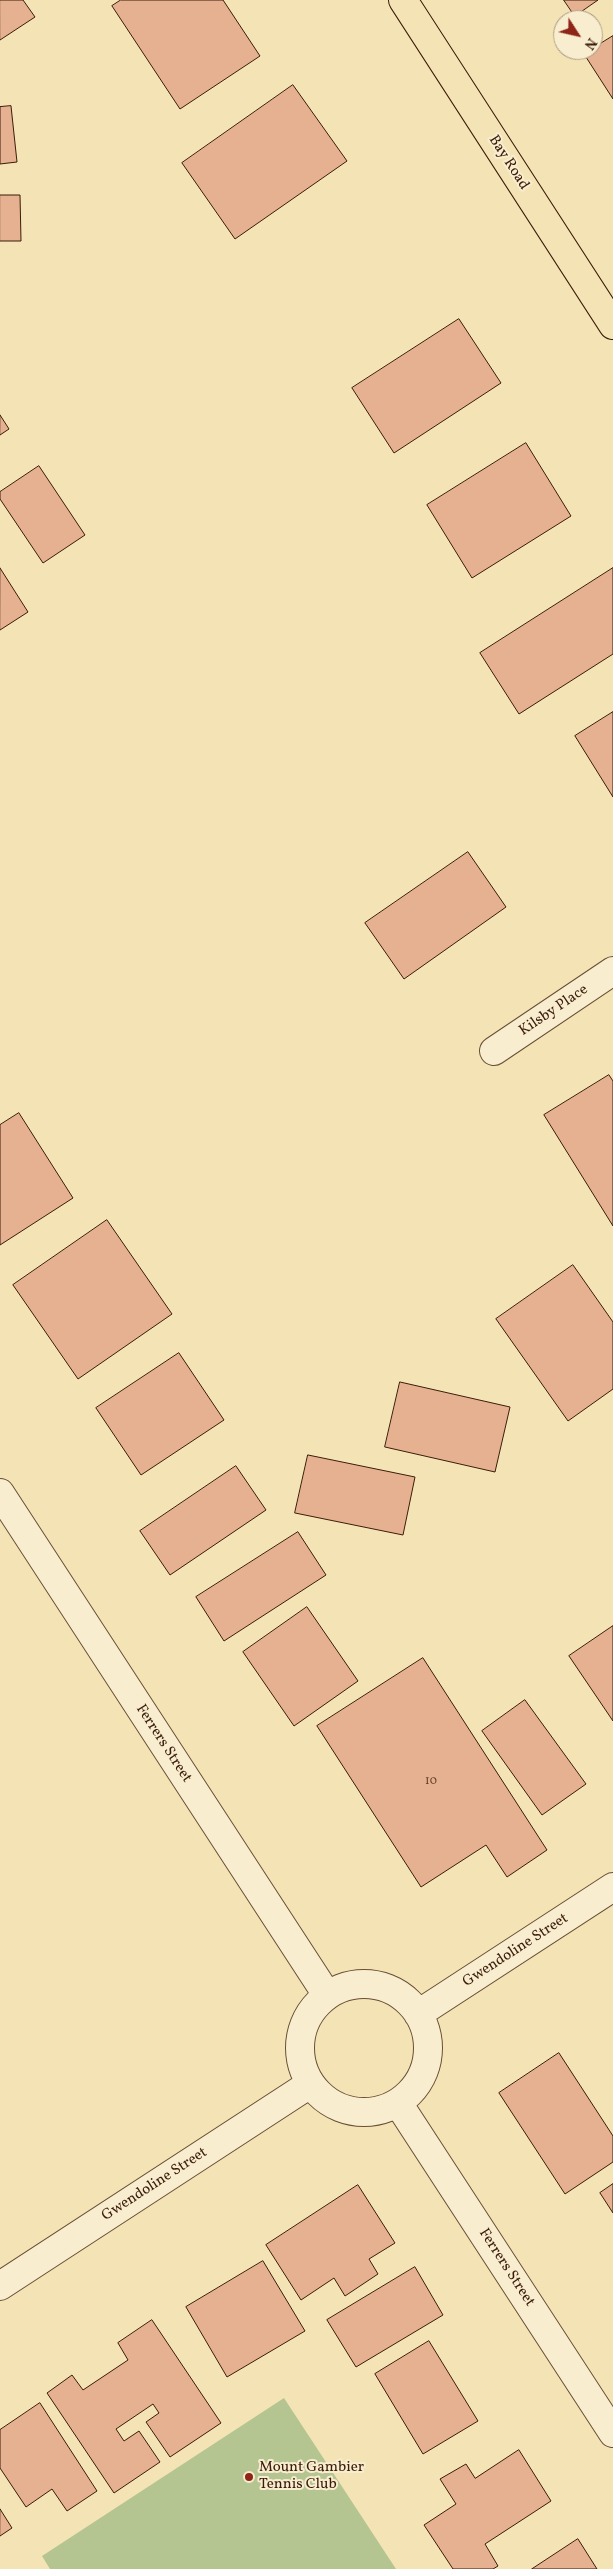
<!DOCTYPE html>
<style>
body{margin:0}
#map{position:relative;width:613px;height:2569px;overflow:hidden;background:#f4e4b5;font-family:Vollkorn,serif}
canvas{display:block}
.north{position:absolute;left:553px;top:10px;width:50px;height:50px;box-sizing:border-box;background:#f8edcf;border:1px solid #ac9980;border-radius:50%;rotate:125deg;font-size:14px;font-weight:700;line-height:20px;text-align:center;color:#3b1c0a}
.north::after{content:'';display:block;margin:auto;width:18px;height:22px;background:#8f2418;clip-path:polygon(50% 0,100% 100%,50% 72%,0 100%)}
</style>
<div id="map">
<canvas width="613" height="2569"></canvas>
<div class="north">N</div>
</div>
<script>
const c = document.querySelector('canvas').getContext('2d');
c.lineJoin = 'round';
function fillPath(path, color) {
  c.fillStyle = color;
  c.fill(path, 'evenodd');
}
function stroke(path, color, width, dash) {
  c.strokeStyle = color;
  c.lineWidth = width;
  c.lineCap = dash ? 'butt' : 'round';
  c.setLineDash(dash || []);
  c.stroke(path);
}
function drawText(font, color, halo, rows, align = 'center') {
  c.font = font + ' Vollkorn,serif';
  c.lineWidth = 4;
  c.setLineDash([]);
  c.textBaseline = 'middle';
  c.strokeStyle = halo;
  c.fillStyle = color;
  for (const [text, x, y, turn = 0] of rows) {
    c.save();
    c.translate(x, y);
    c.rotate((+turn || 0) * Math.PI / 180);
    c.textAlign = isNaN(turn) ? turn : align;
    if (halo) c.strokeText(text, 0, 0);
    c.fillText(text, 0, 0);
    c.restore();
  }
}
const green = new Path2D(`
 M284,2398L396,2569H50L42,2556Z`);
const building = new Path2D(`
 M0,0H23L35,17L0,40Z
 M121,0H223L260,56L180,109L112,6Z
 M564,0H598L575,16Z
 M613,36V99L584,54Z
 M293,85L347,161L235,239L182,163Z
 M11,106L17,162L0,164V107Z
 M0,195H20L21,241H0Z
 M459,319L501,383L394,453L352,388Z
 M0,415L9,429L0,435Z
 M526,443L571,516L472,578L427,505Z
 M39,466L85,535L43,563L0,499V492Z
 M0,568L28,612L0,630Z
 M613,568V654L519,714L480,653Z
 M613,712V797L575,736Z
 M468,852L506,907L404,979L365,923Z
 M609,1075L613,1081V1226L544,1115Z
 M19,1113L73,1198L0,1245V1125Z
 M107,1220L172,1314L78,1379L13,1285Z
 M573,1265L613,1322V1389L568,1421L496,1319Z
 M179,1353L224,1420L141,1475L96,1408Z
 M400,1382L510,1407L495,1472L385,1447Z
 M308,1455L415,1477L403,1535L295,1513Z
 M236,1466L266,1510L170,1575L140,1531Z
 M298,1532L326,1575L224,1641L196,1597Z
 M307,1607L358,1681L294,1726L243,1652Z
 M613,1626V1721L569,1656Z
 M423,1658L547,1850L507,1877L486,1845L421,1887L317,1726Z
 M525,1700L586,1784L542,1815L482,1731Z
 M559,2053L613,2136V2162L565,2194L499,2093Z
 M613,2184V2213L600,2193Z
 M358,2185L395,2243L369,2259L378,2274L345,2296L334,2278L301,2300L266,2245Z
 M263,2261L305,2331L227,2377L186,2307Z
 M415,2267L443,2315L356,2367L327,2320Z
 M152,2320L221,2423L170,2457L146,2422L159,2413L153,2404L116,2429L124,2441L139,2431L160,2462L114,2493L47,2393L72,2375L83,2390L128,2360L118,2343Z
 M429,2341L478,2421L423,2454L375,2374Z
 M40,2403L97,2491L67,2511L52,2489L26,2507L0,2468V2430Z
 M519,2450L551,2501L485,2544L498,2566L493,2569H453L424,2525L456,2504L440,2479L466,2464L475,2478Z
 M0,2509L12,2528L0,2536Z
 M578,2539L597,2569H532Z`);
const street = new Path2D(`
 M494,1051L613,971
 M0,1493L327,1995
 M300 2048a64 64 0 1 1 128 0a64 64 0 1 1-128 0Z
 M418,2014L613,1887
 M398,2103L613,2433
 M0,2286L310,2084`);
const primary = new Path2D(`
 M403,0L613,325`);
const markers = [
 [249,2477,5,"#8f2418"]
];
const numberNames = [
 ["10",431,1782]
];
const streetNames = [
 ["Bay Road",508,163,57],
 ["Kilsby Place",554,1011,-34],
 ["Ferrers Street",163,1744,57],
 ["Gwendoline Street",516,1951,-33],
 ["Gwendoline Street",155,2185,-33],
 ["Ferrers Street",506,2268,57]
];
const poiNames = [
 ["Mount Gambier",259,2468],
 ["Tennis Club",259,2485]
];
fillPath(green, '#b5c592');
fillPath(building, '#e5b190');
stroke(building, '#3b1c0a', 1);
stroke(street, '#694e35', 30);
stroke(primary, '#3b1c0a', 30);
stroke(street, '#f8edcf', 28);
stroke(primary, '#f4e4b5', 28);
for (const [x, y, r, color] of markers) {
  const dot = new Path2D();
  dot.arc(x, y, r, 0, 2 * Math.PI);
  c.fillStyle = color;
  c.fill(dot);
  stroke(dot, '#f8edcf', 2);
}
drawText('12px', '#66412c', null, numberNames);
drawText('15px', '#3b1c0a', '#f8edcf', streetNames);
drawText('15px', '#3b1c0a', '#f8edcf', poiNames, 'left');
</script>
